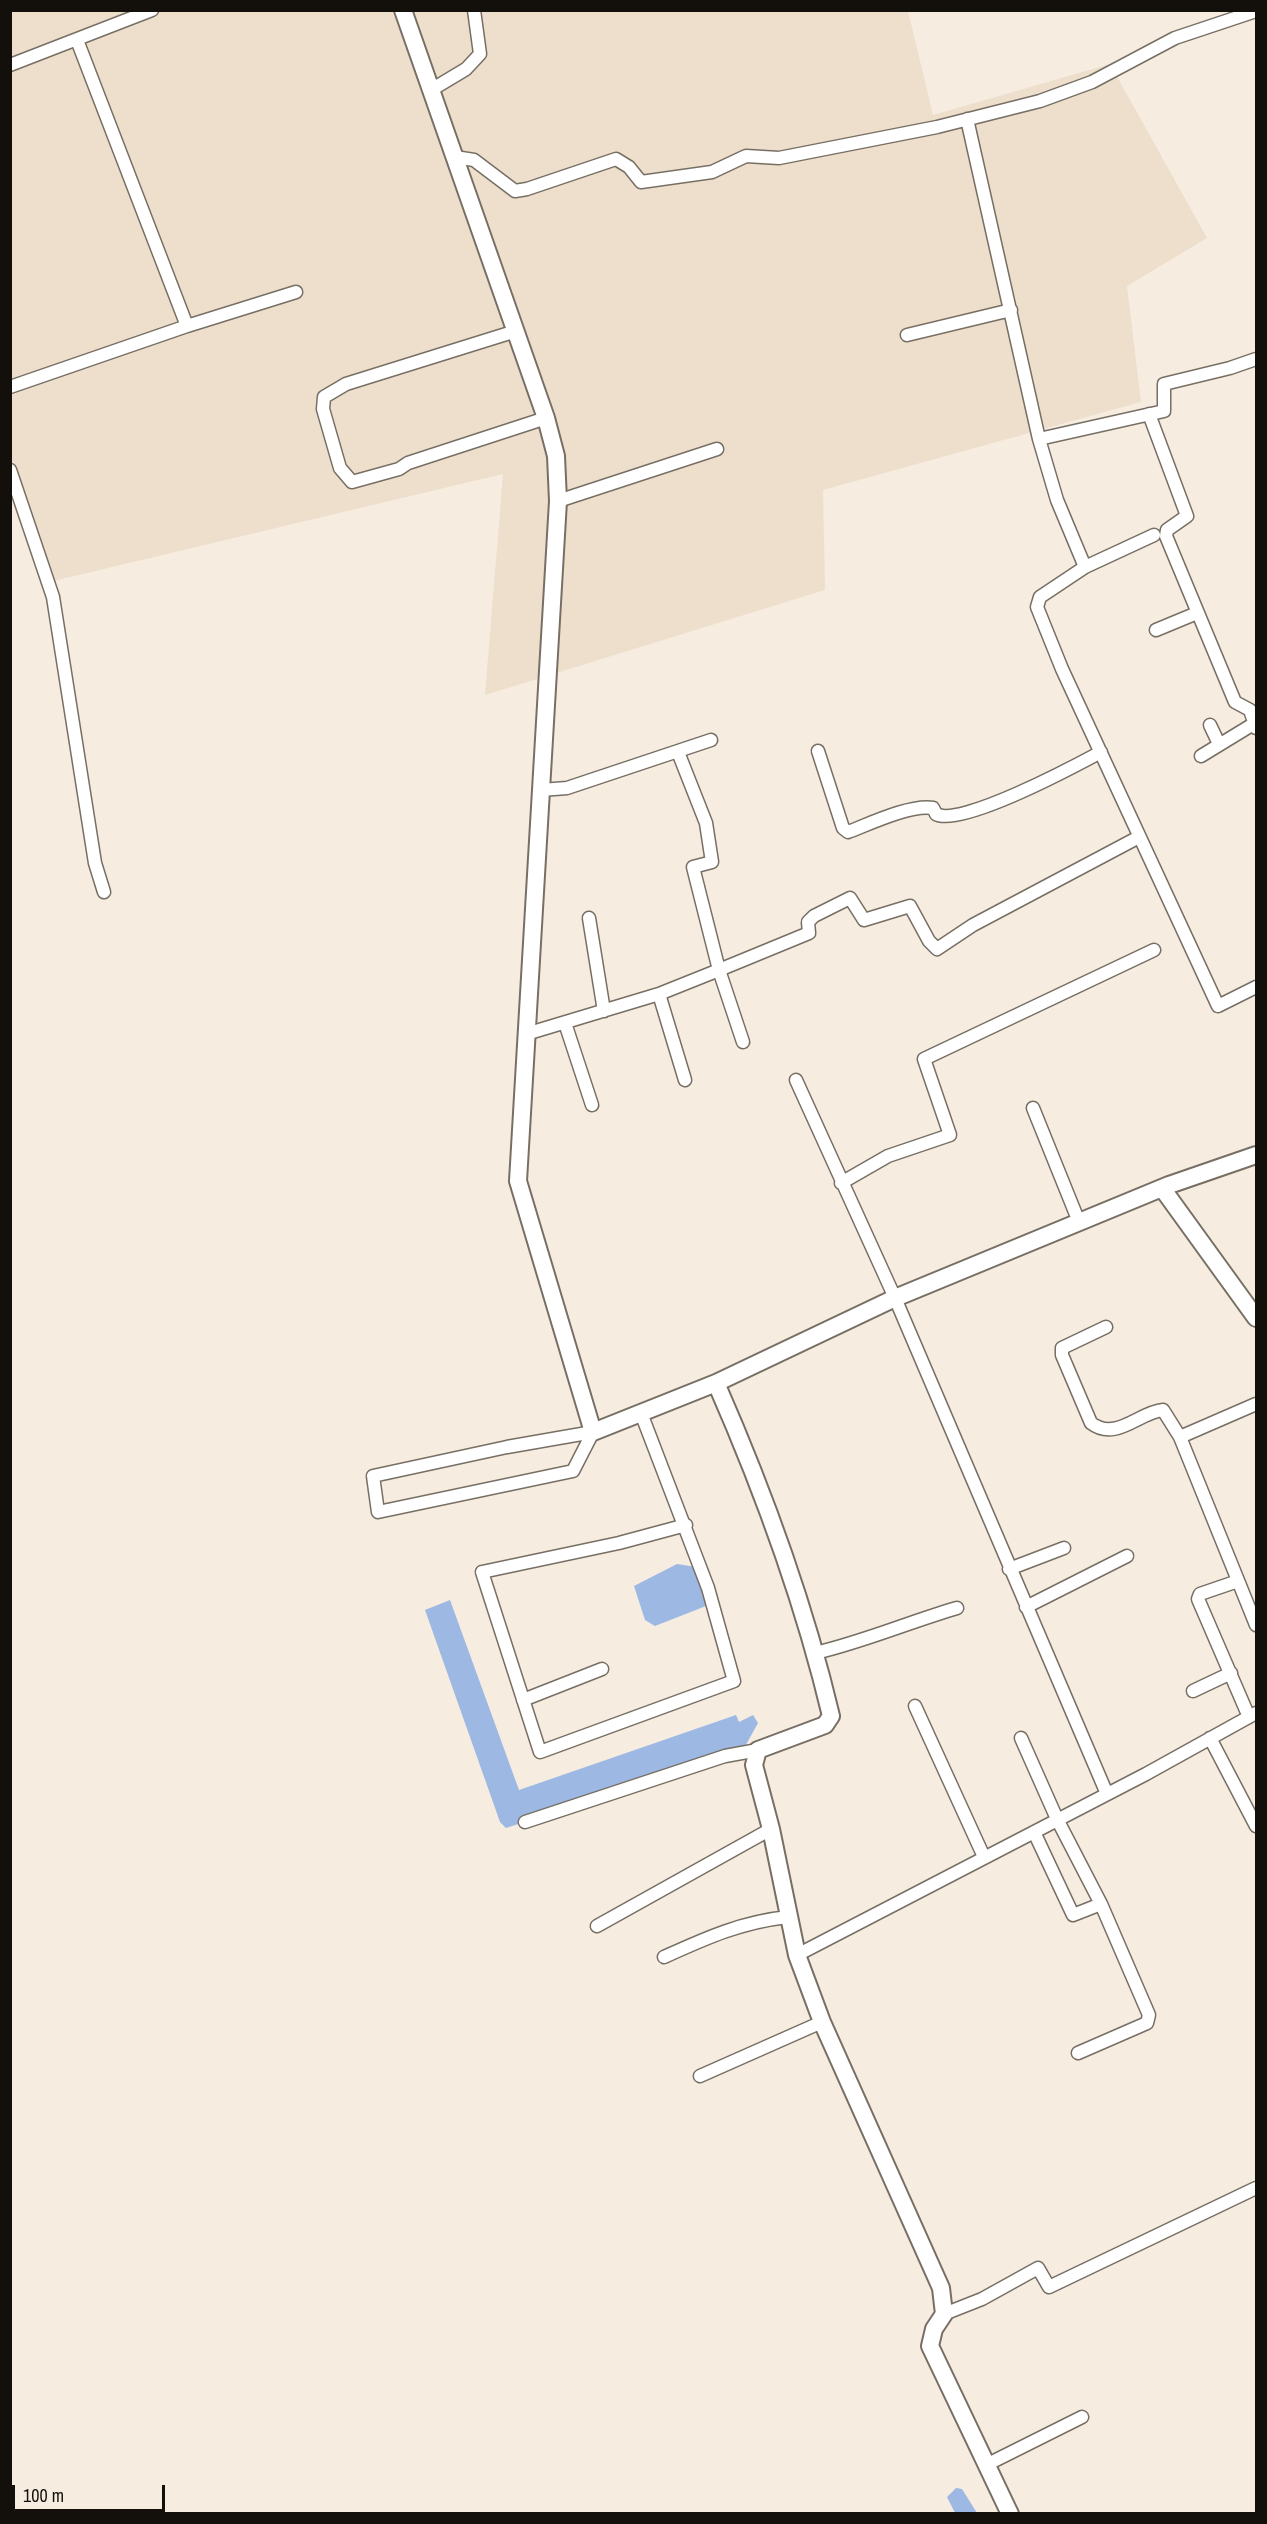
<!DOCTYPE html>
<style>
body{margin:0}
#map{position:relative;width:1267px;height:2524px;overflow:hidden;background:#f6ece0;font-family:"Archivo Narrow",sans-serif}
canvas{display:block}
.frame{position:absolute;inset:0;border:12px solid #13100c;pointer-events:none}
.scale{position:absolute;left:12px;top:2485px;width:153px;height:27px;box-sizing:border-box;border:3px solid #13100c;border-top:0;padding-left:8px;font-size:18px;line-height:21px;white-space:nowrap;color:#13100c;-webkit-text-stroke:4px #f6ece0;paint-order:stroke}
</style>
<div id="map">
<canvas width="1267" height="2524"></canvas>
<div class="frame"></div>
<div class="scale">100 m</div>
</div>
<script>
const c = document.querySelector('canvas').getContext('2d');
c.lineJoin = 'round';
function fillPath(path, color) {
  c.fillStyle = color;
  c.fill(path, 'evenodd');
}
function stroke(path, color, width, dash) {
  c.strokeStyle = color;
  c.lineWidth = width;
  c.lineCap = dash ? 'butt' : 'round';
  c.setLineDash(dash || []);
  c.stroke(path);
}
const built = new Path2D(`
 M10,11H908L933,115L1110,64L1207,238L1127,286L1141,402L823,490L825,590L485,695L503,474L45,583L11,471Z`);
const water = new Path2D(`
 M677,1564L696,1567L704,1586L706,1606L655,1626L645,1620L634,1586Z
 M450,1600L519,1790L736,1715L739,1722L753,1715L758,1723L743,1750L506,1828L500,1822L425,1610Z
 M956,2488L962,2489L977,2513H955L947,2497Z`);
const street = new Path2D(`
 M10,65L152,10
 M431,90L466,69L480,54L474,10
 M967,119L1039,439L1057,500L1085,567L1040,597L1037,607L1062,669L1218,1006L1256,987
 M455,157L474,160L515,191L527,189L616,159L629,167L641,182L712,172L746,156L779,158L937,127L1040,101L1092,82L1175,38L1256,11
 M187,326L296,292
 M516,331L346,384L324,397L323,409L340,468L352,482L399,469L408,463L546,418
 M907,335L1011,310
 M10,387L187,326L77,40
 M1149,414L1187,516L1167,530L1166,536L1235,702L1250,710L1256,728
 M1039,439L1164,411V384L1230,368L1256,359
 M10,470L53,597L95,863L104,892
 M558,501L717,449
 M1085,567L1154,535
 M1156,630L1197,613
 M1210,725L1219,744
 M818,751L843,828L848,832C869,824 911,804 933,808L936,814C959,828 1075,766 1101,752
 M1201,756L1255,723
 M541,790L567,788L711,740
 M589,918L604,1011
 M659,994L685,1080
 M565,1023L592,1105
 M526,1034L659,994L719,970L693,867L712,862L706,823L678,752
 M743,1042L719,970L809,933L808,922L814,916L850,898L864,920L910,906L929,941L937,949L973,925L1139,837
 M796,1080L895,1298L1107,1794
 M1033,1108L1079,1222
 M841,1183L888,1156L950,1135L924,1059L1154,950
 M1106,1327L1062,1348V1355L1091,1423C1116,1442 1139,1412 1163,1410L1180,1437
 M1256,1404L1180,1437L1256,1625
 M641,1413L708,1588L734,1681L540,1752L482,1572L619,1543L686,1525
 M593,1432L573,1471L378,1512L373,1476L507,1447Z
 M1009,1569L1064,1548
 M1238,1581L1200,1594L1198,1599L1249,1717
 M1026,1607L1127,1556
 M815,1653C863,1642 909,1622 957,1608
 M1193,1691L1231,1673
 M523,1700L602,1669
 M915,1706L984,1857
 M1021,1738L1057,1819L1101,1904L1149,2015L1147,2023L1078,2053
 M1210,1738L1256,1826
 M525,1822L725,1756L758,1750
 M1034,1832L1073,1915L1101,1904
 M597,1926L771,1829
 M797,1955L1146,1774L1256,1713
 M664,1957C706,1938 741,1922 788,1917
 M700,2076L822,2022
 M944,2314L982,2299L1038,2268L1049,2287L1256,2188
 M986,2465L1082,2417`);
const secondary = new Path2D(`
 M403,10L546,418L556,456L558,501L518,1181L593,1432L716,1383L895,1298L1169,1185L1256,1155
 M1162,1188L1256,1318
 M716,1383C763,1490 804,1602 831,1716L825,1725L758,1750L754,1765L771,1829L797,1955L822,2022L941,2288L944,2314L934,2329L930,2346L1010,2514`);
fillPath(built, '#eedfcd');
fillPath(water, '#9eb8e4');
stroke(street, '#776f64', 15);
stroke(secondary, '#776f64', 20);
stroke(street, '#fff', 12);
stroke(secondary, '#fff', 16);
</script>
